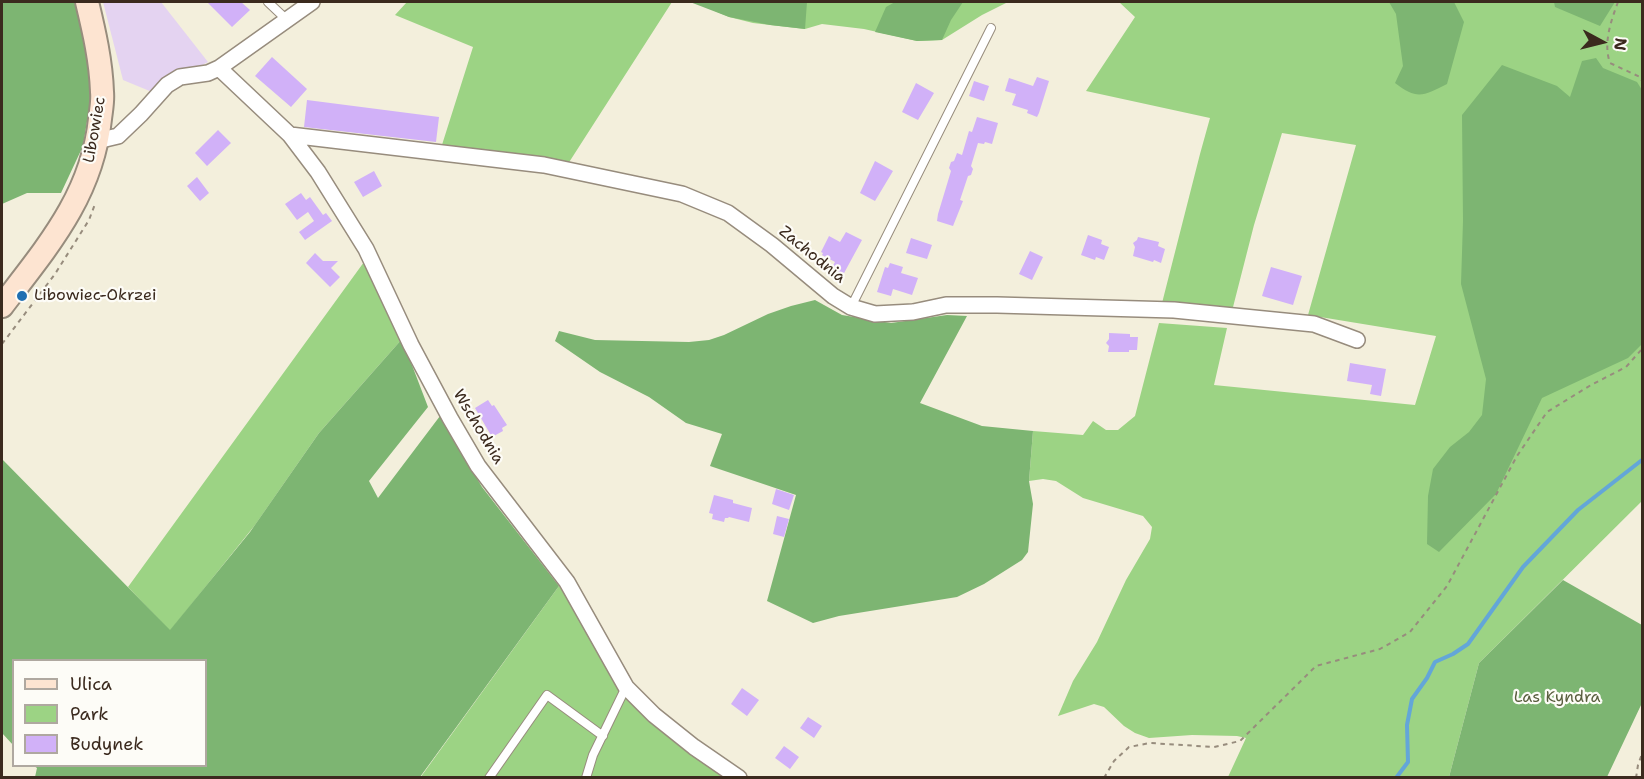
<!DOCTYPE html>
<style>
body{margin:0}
#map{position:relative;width:1644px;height:779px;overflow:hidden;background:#f3efdc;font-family:"Shantell Sans",sans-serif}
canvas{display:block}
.frame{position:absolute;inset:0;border:3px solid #3b2a1e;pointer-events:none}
.legend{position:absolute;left:12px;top:659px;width:195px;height:108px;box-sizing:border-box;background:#fdfcf7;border:2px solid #afa8a0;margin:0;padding:8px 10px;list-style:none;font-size:18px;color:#3b2a1e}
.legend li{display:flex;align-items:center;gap:12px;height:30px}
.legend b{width:30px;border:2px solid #afa8a0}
.north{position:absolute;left:1572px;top:12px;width:60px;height:60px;-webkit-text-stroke:4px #fdfcf7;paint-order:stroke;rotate:97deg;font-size:16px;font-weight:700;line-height:24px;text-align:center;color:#3b2a1e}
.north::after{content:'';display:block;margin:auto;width:21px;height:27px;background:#3b2a1e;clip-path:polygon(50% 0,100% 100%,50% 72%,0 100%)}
</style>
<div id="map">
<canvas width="1644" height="779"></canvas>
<div class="frame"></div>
<ul class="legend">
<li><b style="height:8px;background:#fde4d1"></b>Ulica</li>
<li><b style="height:16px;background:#9cd384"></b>Park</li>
<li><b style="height:16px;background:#d1b1f8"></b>Budynek</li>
</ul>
<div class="north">N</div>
</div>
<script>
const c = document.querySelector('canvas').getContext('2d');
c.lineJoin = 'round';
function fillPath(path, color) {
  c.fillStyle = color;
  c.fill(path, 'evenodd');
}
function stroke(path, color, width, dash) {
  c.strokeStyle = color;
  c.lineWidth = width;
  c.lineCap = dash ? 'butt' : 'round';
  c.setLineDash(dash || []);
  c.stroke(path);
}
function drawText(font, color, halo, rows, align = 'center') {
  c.font = font + ' "Shantell Sans",sans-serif';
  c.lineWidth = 4.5;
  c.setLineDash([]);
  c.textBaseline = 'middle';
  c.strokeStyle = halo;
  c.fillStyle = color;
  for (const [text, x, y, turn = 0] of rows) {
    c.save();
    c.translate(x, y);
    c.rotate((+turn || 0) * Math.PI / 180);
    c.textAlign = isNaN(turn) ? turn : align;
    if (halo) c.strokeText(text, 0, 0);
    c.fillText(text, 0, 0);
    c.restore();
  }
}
const built = new Path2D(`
 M103,2H161L208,62L152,92L123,80Z`);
const green = new Path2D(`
 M407,2H672L566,167L441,148L473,47L395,15Z
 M694,2H1008L982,15L942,40L917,41L864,29L822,24L805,29L753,23L729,17Z
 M1119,2H1642V501L1479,663L1449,777H1228L1246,738L1237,736L1192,735L1149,738L1135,733L1124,726L1104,707L1094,704L1058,716L1073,681L1097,642L1126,580L1150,539L1152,527L1143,516L1083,498L1056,481L1043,479L1029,481L1033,431L1083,435L1093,421L1106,430H1118L1135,416L1159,323L1227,328L1214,385L1415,405L1436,336L1308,315L1356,145L1282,133L1254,225L1232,311L1161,307L1200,154L1210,118L1086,91L1135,17Z
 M364,262L402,339L319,433L255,525L170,631L128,587Z
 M559,586L583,619L612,667L730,778H420Z`);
const forest = new Path2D(`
 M2,2H76L94,79L83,146L61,193H27L2,204Z
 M690,2H807L805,29L770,25L729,17Z
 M895,2H963L951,20L942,40L917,41L875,32L886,7Z
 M1389,2H1454L1464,22L1447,84C1424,95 1418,101 1395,83L1403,66L1396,14Z
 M1554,2H1615L1600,26L1555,7Z
 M1596,58L1603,68L1637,82L1642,90V344L1628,358L1542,398L1496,494L1439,552L1427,544L1428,496L1433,469L1450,447L1469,432L1482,415L1486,379L1461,284L1463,221L1462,115L1502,65L1557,86L1570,97L1582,61Z
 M815,300L842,315L891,323L947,315L967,316L920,403L982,426L1033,431L1029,481L1033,504L1028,552L1022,560L984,584L957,597L839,616L813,623L767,601L796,495L710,466L722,434L686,423L649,397L600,372L555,341L559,331L595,340L689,342L709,340L724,335L768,314L791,306Z
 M402,339L428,407L369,481L378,498L440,416L482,487L559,586L420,777H35L37,768L34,766H206V660H14L13,745L2,733V459L170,630L250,532L319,433Z
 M1563,580L1642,625V703L1607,777H1449L1479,663Z`);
const stream = new Path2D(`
 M1396,778L1408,762L1407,725L1412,699L1427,678L1435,662L1453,654L1468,644L1523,567L1578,510L1642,460`);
const building = new Path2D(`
 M207,2H241L250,10L232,27Z
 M272,57L307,89L291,107L255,76Z
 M1037,77L1049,81L1039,113L1037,117L1027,113L1028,110L1012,105L1016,94L1005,91L1009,78L1033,86Z
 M974,81L989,86L984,101L969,96Z
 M916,83L934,93L918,120L902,112Z
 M307,100L439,117L436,142L304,127Z
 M977,117L998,123L992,144L985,142L984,144L978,143L971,166L973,169L971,175L968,176L960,200L963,201L953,226L937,221L938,214L951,171L949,168L951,162L954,161L957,153L962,155L969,131L972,132Z
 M218,130L231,143L207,166L195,153Z
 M875,161L893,171L875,201L860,193Z
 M374,171L382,186L363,197L354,182Z
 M197,177L209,193L200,201L187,186Z
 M301,193L306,200L310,197L323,215L326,213L332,221L305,240L299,232L314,221L308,212L297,220L285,204Z
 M846,232L862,240L843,275L831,269L835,262L822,255L823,253L821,252L829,236L840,242Z
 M1088,235L1102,240L1101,244L1109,247L1104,260L1096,257L1095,260L1081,255Z
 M1138,237L1159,242L1158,246L1165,249L1161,263L1154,260L1153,262L1133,256L1135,247L1133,243L1137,240Z
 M911,238L932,245L927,259L906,253Z
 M1030,251L1043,257L1032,280L1019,274Z
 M315,253L323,261H338L331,268L340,277L330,287L306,263Z
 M890,263L903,267L901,273L918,278L912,295L893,289L891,296L877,292L885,267L888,268Z
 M1271,267L1302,276L1293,305L1262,296Z
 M1109,333L1130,334V337H1138L1137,350H1129V352H1108L1109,346L1106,343L1109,339Z
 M1350,363L1386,369L1381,396L1370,394L1372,385L1347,381Z
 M488,400L492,406L494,405L507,425L502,428L503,431L492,437L475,408Z
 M776,489L794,495L789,510L772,504Z
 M714,495L733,500V503L752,508L749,522L729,517L728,518H725L724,522L712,519L713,514L709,513Z
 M777,516L789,519L784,537L773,534Z
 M742,688L759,700L747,716L731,704Z
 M808,717L822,726L814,738L800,728Z
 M784,746L799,757L790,769L775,758Z`);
const path = new Path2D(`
 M1618,2C1611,21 1603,43 1610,63L1640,77L1642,81
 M2,344L55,274L89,220L95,204
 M1104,778L1114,761L1129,747L1150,743L1214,747L1240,741L1316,666L1380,649L1410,632L1447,586L1517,456L1547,412L1591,385L1626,367L1642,349V343
 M1636,778L1638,765L1642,754`);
const lane = new Path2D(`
 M268,2L287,20
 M851,307L991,28
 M489,778L547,695L603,736
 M586,778L593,755L626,687`);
const street = new Path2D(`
 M219,68L290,135L318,172L366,249L411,345L450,418L478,466L567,582L626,687L654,715L694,747L739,778
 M290,135L544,165L682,194L728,213L772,245L833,296L851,307L875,314L913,312L946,305H997L1174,310L1314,324L1357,340
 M97,141L118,136L141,114L167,85L180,77L208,73L219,68L312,2`);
const secondary = new Path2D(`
 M2,306C47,247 92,196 100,119C101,110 103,101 102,92C101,61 94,31 87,2`);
const markers = [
 [22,296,6,"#1f6fb2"]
];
const streetNames = [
 ["Libowiec",95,130,-80],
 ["Zachodnia",812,255,39],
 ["Wschodnia",478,427,59]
];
const poiNames = [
 ["Libowiec-Okrzei",34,296]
];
const parkNames = [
 ["Las Kyndra",1557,698]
];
fillPath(built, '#e4d3f1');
fillPath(green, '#9cd384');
fillPath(forest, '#7db572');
stroke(stream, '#63a6d8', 4);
fillPath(building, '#d1b1f8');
stroke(lane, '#978c7d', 10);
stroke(street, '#978c7d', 18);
stroke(secondary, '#978c7d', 26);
stroke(path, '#978c7d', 2, [4.5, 4.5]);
stroke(lane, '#fff', 8);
stroke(street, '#fff', 15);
stroke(secondary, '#fde4d1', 22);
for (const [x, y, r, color] of markers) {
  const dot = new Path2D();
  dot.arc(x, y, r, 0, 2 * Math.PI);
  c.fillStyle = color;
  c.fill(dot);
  stroke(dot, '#fdfcf7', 2);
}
drawText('16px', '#3b2a1e', '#fdfcf7', streetNames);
drawText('16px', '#3b2a1e', '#fdfcf7', poiNames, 'left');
drawText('16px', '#585d3d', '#fdfcf7', parkNames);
</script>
